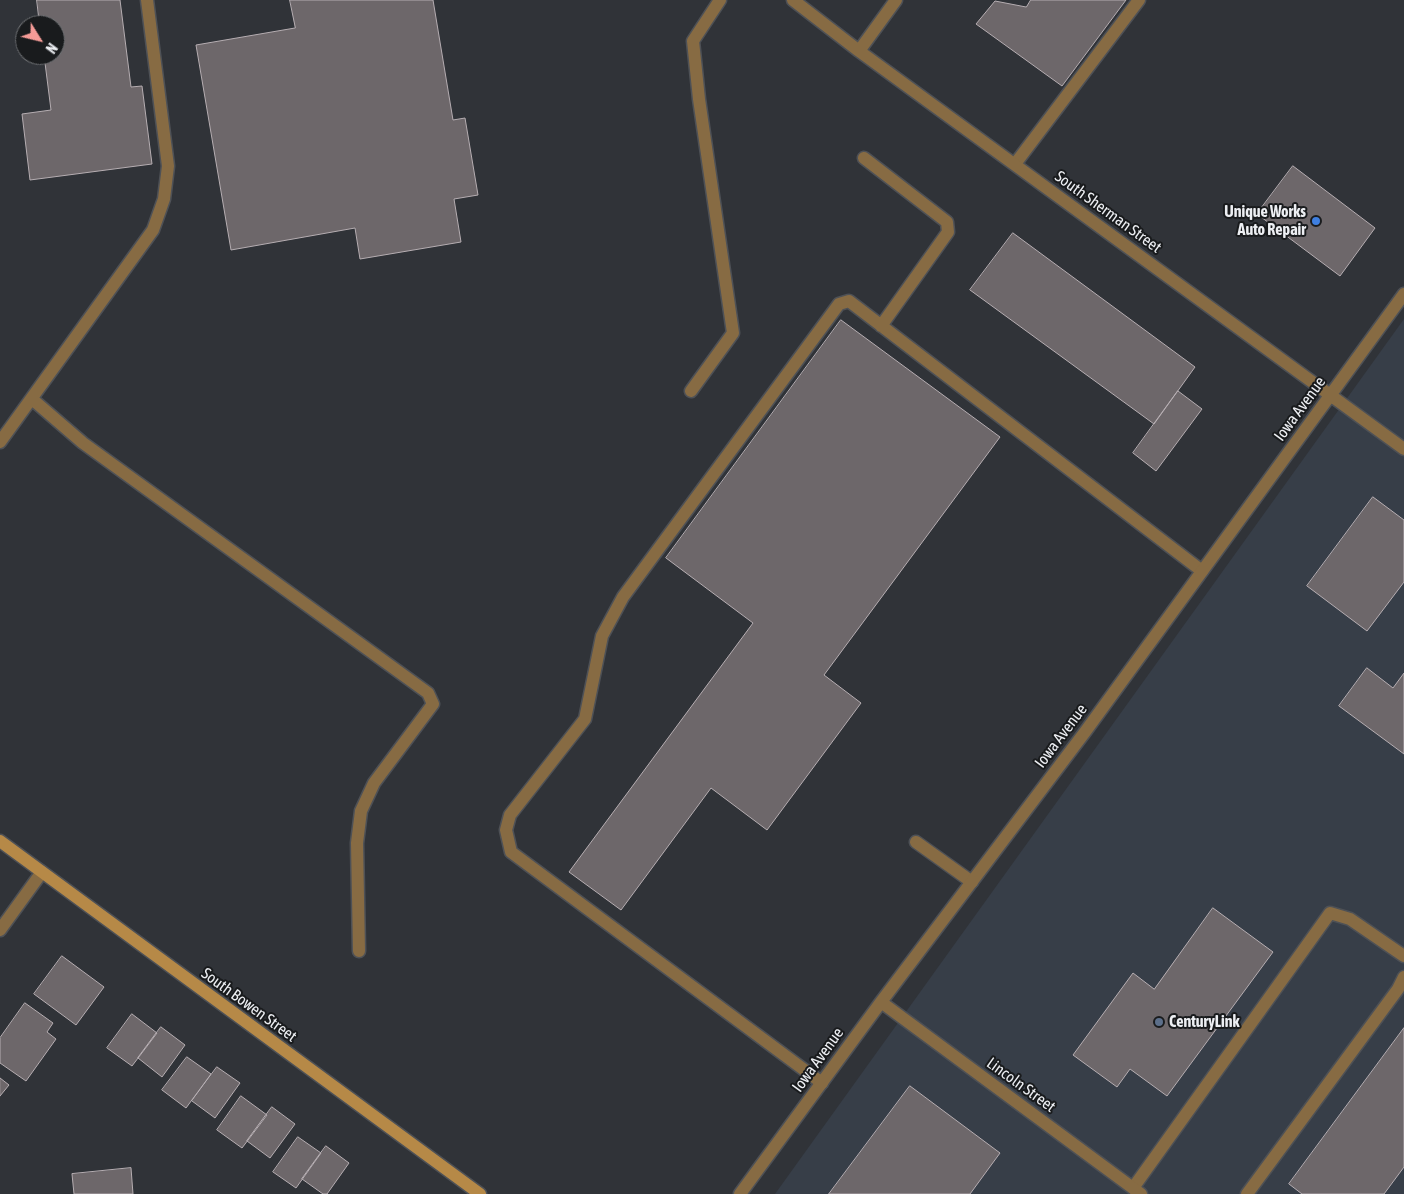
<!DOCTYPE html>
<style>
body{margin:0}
#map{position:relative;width:1404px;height:1194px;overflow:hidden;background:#303338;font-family:"Asap Condensed",sans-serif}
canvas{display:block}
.north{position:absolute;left:15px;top:15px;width:50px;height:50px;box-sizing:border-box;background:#191b1d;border:1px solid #6e7073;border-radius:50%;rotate:126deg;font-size:14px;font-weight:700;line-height:20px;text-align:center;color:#edeff3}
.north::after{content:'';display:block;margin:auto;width:18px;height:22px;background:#f59b97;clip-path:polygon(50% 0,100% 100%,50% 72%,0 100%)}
</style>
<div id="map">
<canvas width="1404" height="1194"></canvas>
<div class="north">N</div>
</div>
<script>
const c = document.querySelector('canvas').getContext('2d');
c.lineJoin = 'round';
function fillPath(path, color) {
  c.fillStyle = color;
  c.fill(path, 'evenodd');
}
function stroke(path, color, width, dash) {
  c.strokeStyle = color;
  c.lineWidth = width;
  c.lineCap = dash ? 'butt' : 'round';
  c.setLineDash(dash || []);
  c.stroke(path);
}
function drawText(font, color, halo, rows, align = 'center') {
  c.font = font + ' "Asap Condensed",sans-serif';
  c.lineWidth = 4;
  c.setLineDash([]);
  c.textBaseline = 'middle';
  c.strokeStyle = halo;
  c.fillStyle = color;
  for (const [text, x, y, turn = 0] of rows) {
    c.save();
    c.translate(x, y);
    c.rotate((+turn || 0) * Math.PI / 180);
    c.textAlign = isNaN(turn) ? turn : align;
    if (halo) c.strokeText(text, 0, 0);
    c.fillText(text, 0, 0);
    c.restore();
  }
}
const built = new Path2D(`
 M1404,319V1194H775Z`);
const building = new Path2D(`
 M37,0H120L131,87L142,86L152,164L30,180L22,114L51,110L44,55H55V25H40Z
 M290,0H433L453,120L465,118L478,195L454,199L461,242L360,259L355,228L231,250L196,45L295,28Z
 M1031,0H1126L1062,86L976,24L995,1L1026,7Z
 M1293,166L1375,228L1340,276L1257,214Z
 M1013,233L1195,367L1154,424L970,290Z
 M841,320L1000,437L824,675L861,703L767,830L711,788L621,910L569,872L753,623L666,558Z
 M1178,391L1202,409L1156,471L1133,453Z
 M1373,497L1404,520V582L1367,631L1307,586Z
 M1367,668L1393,688L1404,673V754L1339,706Z
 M1213,908L1273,952L1167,1096L1130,1069L1117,1087L1073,1055L1133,973L1154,989Z
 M62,956L104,987L76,1025L34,994Z
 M25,1003L53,1023L47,1032L56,1039L26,1081L0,1063V1038Z
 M132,1014L157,1033L132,1066L107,1048Z
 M161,1027L185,1045L162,1077L138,1058Z
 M1404,1028V1167L1384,1194H1302L1289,1184Z
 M187,1057L211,1074L186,1108L162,1090Z
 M217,1067L240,1083L215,1118L192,1101Z
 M0,1078L9,1085L0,1096Z
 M910,1086L1000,1153L970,1194H829Z
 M241,1096L267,1115L242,1148L217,1130Z
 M272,1107L295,1124L270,1158L247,1141Z
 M298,1137L321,1153L296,1188L273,1172Z
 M326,1146L349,1163L327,1194H323L302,1179Z
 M131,1168L133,1194H74L72,1174Z`);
const lane = new Path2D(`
 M864,158L947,222L948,232L881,326
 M1015,164L1139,0
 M691,391L733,333L699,99L693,41L720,0
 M32,399L83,443L428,693L433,704L374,783L361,811L357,843L359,951
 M0,442L153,230L164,199L168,166L147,0
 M916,842L972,882
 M822,1083L511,852L506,830L510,815L585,719L602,636L623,597L839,304L849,301L1202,571
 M1133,1188L1330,913L1350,919L1404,956
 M1247,1194L1398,989L1404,977`);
const street = new Path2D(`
 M793,0L859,51L1404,449
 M859,51L896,0
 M0,930L42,872
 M881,1002L1141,1194
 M740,1194L881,1002L1085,732L1404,294`);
const secondary = new Path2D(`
 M0,841L480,1194`);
const markers = [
 [1316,221,5,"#3f7fe0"],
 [1159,1022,5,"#5c6f8a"]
];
const streetNames = [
 ["South Sherman Street",1108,212,36],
 ["Iowa Avenue",1300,409,-54],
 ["Iowa Avenue",1061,736,-53],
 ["South Bowen Street",249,1005,36],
 ["Iowa Avenue",818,1060,-54],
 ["Lincoln Street",1021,1085,36]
];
const poiNames = [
 ["Unique Works",1306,212],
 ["Auto Repair",1306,230],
 ["CenturyLink",1169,1022,"left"]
];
fillPath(built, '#373e48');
fillPath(building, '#6d676a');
stroke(building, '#b6aeb2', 1);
stroke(lane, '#4e5156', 15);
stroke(street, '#4e5156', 15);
stroke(secondary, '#4e5156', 15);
stroke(lane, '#876b43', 12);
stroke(street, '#876b43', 12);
stroke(secondary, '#b68947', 12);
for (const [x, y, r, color] of markers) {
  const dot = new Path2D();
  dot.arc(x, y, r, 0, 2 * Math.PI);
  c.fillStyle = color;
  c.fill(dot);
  stroke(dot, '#191b1d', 2);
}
drawText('16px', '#edeff3', '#191b1d', streetNames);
drawText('bold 16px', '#edeff3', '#191b1d', poiNames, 'right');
</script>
